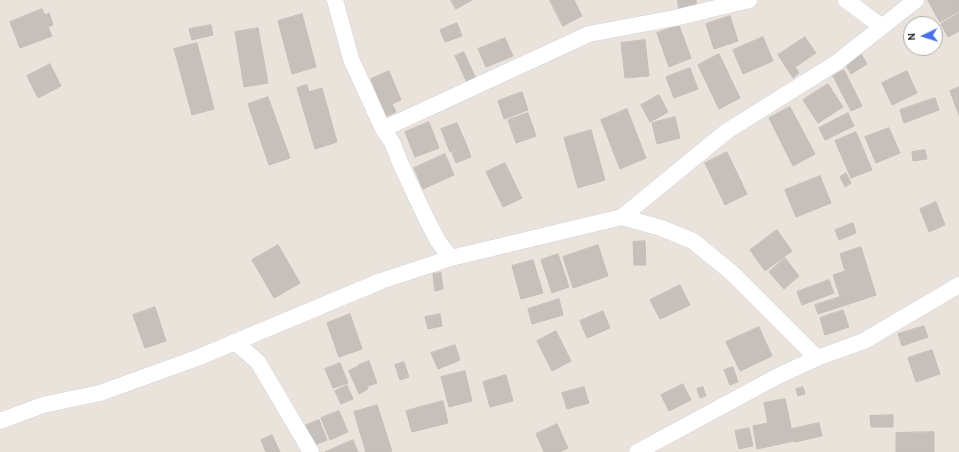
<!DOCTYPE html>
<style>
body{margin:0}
#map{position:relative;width:959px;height:452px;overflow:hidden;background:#eae3db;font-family:"Alegreya Sans",sans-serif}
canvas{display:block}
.north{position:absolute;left:903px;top:16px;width:40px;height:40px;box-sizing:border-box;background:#fff;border:1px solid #a9a9a9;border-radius:50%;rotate:266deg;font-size:11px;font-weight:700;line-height:16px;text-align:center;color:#282828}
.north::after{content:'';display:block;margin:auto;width:14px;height:18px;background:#496fe9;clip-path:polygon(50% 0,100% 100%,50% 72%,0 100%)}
</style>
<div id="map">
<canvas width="959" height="452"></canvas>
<div class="north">N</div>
</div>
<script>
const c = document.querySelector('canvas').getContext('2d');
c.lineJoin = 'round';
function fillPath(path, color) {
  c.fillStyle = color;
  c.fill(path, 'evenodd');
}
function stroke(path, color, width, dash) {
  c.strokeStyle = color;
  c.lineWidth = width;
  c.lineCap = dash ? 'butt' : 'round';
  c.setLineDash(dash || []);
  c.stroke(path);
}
const building = new Path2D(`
 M451,0H472L456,9Z
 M550,0H574L582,16L563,26Z
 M678,0H696L697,10L679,12Z
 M929,0H959V11L940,22L928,1Z
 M42,9L45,15L49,13L53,25L48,27L52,36L20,48L10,22Z
 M959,13V31L948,37L941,24Z
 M302,14L316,67L292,74L278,21Z
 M730,16L738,41L714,49L706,24Z
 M457,23L462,36L445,42L440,30Z
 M211,25L213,35L192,40L189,29Z
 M679,25L691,58L669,67L657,33Z
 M258,28L268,83L244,87L235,32Z
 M763,37L773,61L743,74L733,50Z
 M805,37L816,53L795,67L799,73L793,78L778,55Z
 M505,38L513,56L486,67L478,49Z
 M645,40L649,76L625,78L621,43Z
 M197,43L214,109L192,115L174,49Z
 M464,52L476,79L467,83L455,56Z
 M719,54L740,98L719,109L698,65Z
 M861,54L867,64L851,74L845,64Z
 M50,64L61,86L38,98L27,76Z
 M690,68L698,89L674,98L666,77Z
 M844,70L862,106L851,111L833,76Z
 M389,71L401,100L392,104L396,112L386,116L371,79Z
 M907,71L917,93L892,105L882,83Z
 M828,84L843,107L818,123L803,100Z
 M307,85L309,92L322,88L337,142L315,149L297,88Z
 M959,87V115L950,91Z
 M522,92L528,110L504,119L498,101Z
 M659,95L668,112L650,122L641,105Z
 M268,97L290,158L269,165L248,104Z
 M935,98L939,110L904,123L900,110Z
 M790,107L815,154L793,166L769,118Z
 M627,109L646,158L620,169L601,120Z
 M528,113L536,136L516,143L508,120Z
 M848,113L854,126L825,140L819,128Z
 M675,117L680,138L657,144L652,123Z
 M429,122L439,148L415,157L405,132Z
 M457,123L467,146L450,152L441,129Z
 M889,128L900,153L876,163L865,137Z
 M591,130L605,180L578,188L564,138Z
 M856,132L872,170L851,178L835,141Z
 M467,146L471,157L456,163L452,153Z
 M925,150L927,159L913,161L912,152Z
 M727,152L747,194L725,205L705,163Z
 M445,154L454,175L423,189L414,168Z
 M505,163L522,198L503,207L486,172Z
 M846,173L851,183L845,187L840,177Z
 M820,176L831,203L796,217L785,190Z
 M936,202L945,225L929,232L920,209Z
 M853,223L856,233L839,240L835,230Z
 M777,230L792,251L765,271L750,250Z
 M645,241L646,265H634L633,242Z
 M278,245L300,283L274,298L252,260Z
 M598,245L608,276L573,288L563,257Z
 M861,247L876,295L843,306L833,275L845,271L840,254Z
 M558,254L569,287L552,293L541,260Z
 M785,258L799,276L784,289L769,272Z
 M533,260L543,293L521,299L512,266Z
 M441,273L443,289L435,291L433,274Z
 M829,280L834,293L802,305L797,292Z
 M680,285L690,305L660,319L650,300Z
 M840,297L843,306L818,314L815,305Z
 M559,299L563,315L532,324L528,309Z
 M155,307L166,341L145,348L133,315Z
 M843,310L849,327L825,335L820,318Z
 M603,311L610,328L587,338L580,321Z
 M350,314L362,349L339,357L327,323Z
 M440,314L442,326L428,329L425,317Z
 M924,326L928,337L902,346L898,334Z
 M759,327L772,356L740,371L726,342Z
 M556,331L571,361L552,371L537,341Z
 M455,345L460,360L438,369L431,353Z
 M932,350L940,374L916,382L908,358Z
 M369,361L377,383L368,386L359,365Z
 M404,362L409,377L400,380L395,365Z
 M340,363L348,383L333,388L325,369Z
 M359,366L368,389L359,394L349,371Z
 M733,367L738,382L730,385L724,370Z
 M465,371L472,401L449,407L441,377Z
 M506,375L513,401L490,407L483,382Z
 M683,384L691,400L669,411L661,395Z
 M347,385L353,399L341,404L335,391Z
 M584,387L589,403L567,409L562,393Z
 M703,387L706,396L700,398L697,389Z
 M803,387L805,394L798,396L796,389Z
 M785,399L794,441L757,449L753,426L768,423L764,403Z
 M443,401L448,423L412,432L406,411Z
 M377,405L392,451L389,452H366L354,412Z
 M339,411L348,432L330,440L321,418Z
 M893,415V427H871L870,416Z
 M319,420L327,440L312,446L304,426Z
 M819,423L822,436L795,442L792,429Z
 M557,424L568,448L560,452H544L536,434Z
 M749,428L753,446L739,449L735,431Z
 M934,432V452H896V433Z
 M272,435L280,452H266L261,440Z
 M353,440L358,452H325Z`);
const minor = new Path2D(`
 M335,0L351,59L383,129L392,142L402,167L428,222L438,241L451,258
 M846,0L882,27
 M383,129L589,34L675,18L749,0
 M622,217L727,131L836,63L916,0
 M235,342L258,362L311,452
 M0,421L43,405L100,393L197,358L381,281L451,258L622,217L661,228L693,241L732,273L817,358
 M637,452L778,376L817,358L864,341L959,285`);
fillPath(building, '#c5c0bb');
stroke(building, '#c5beb5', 1);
stroke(minor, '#d1d4e0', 17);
stroke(minor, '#fff', 16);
</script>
